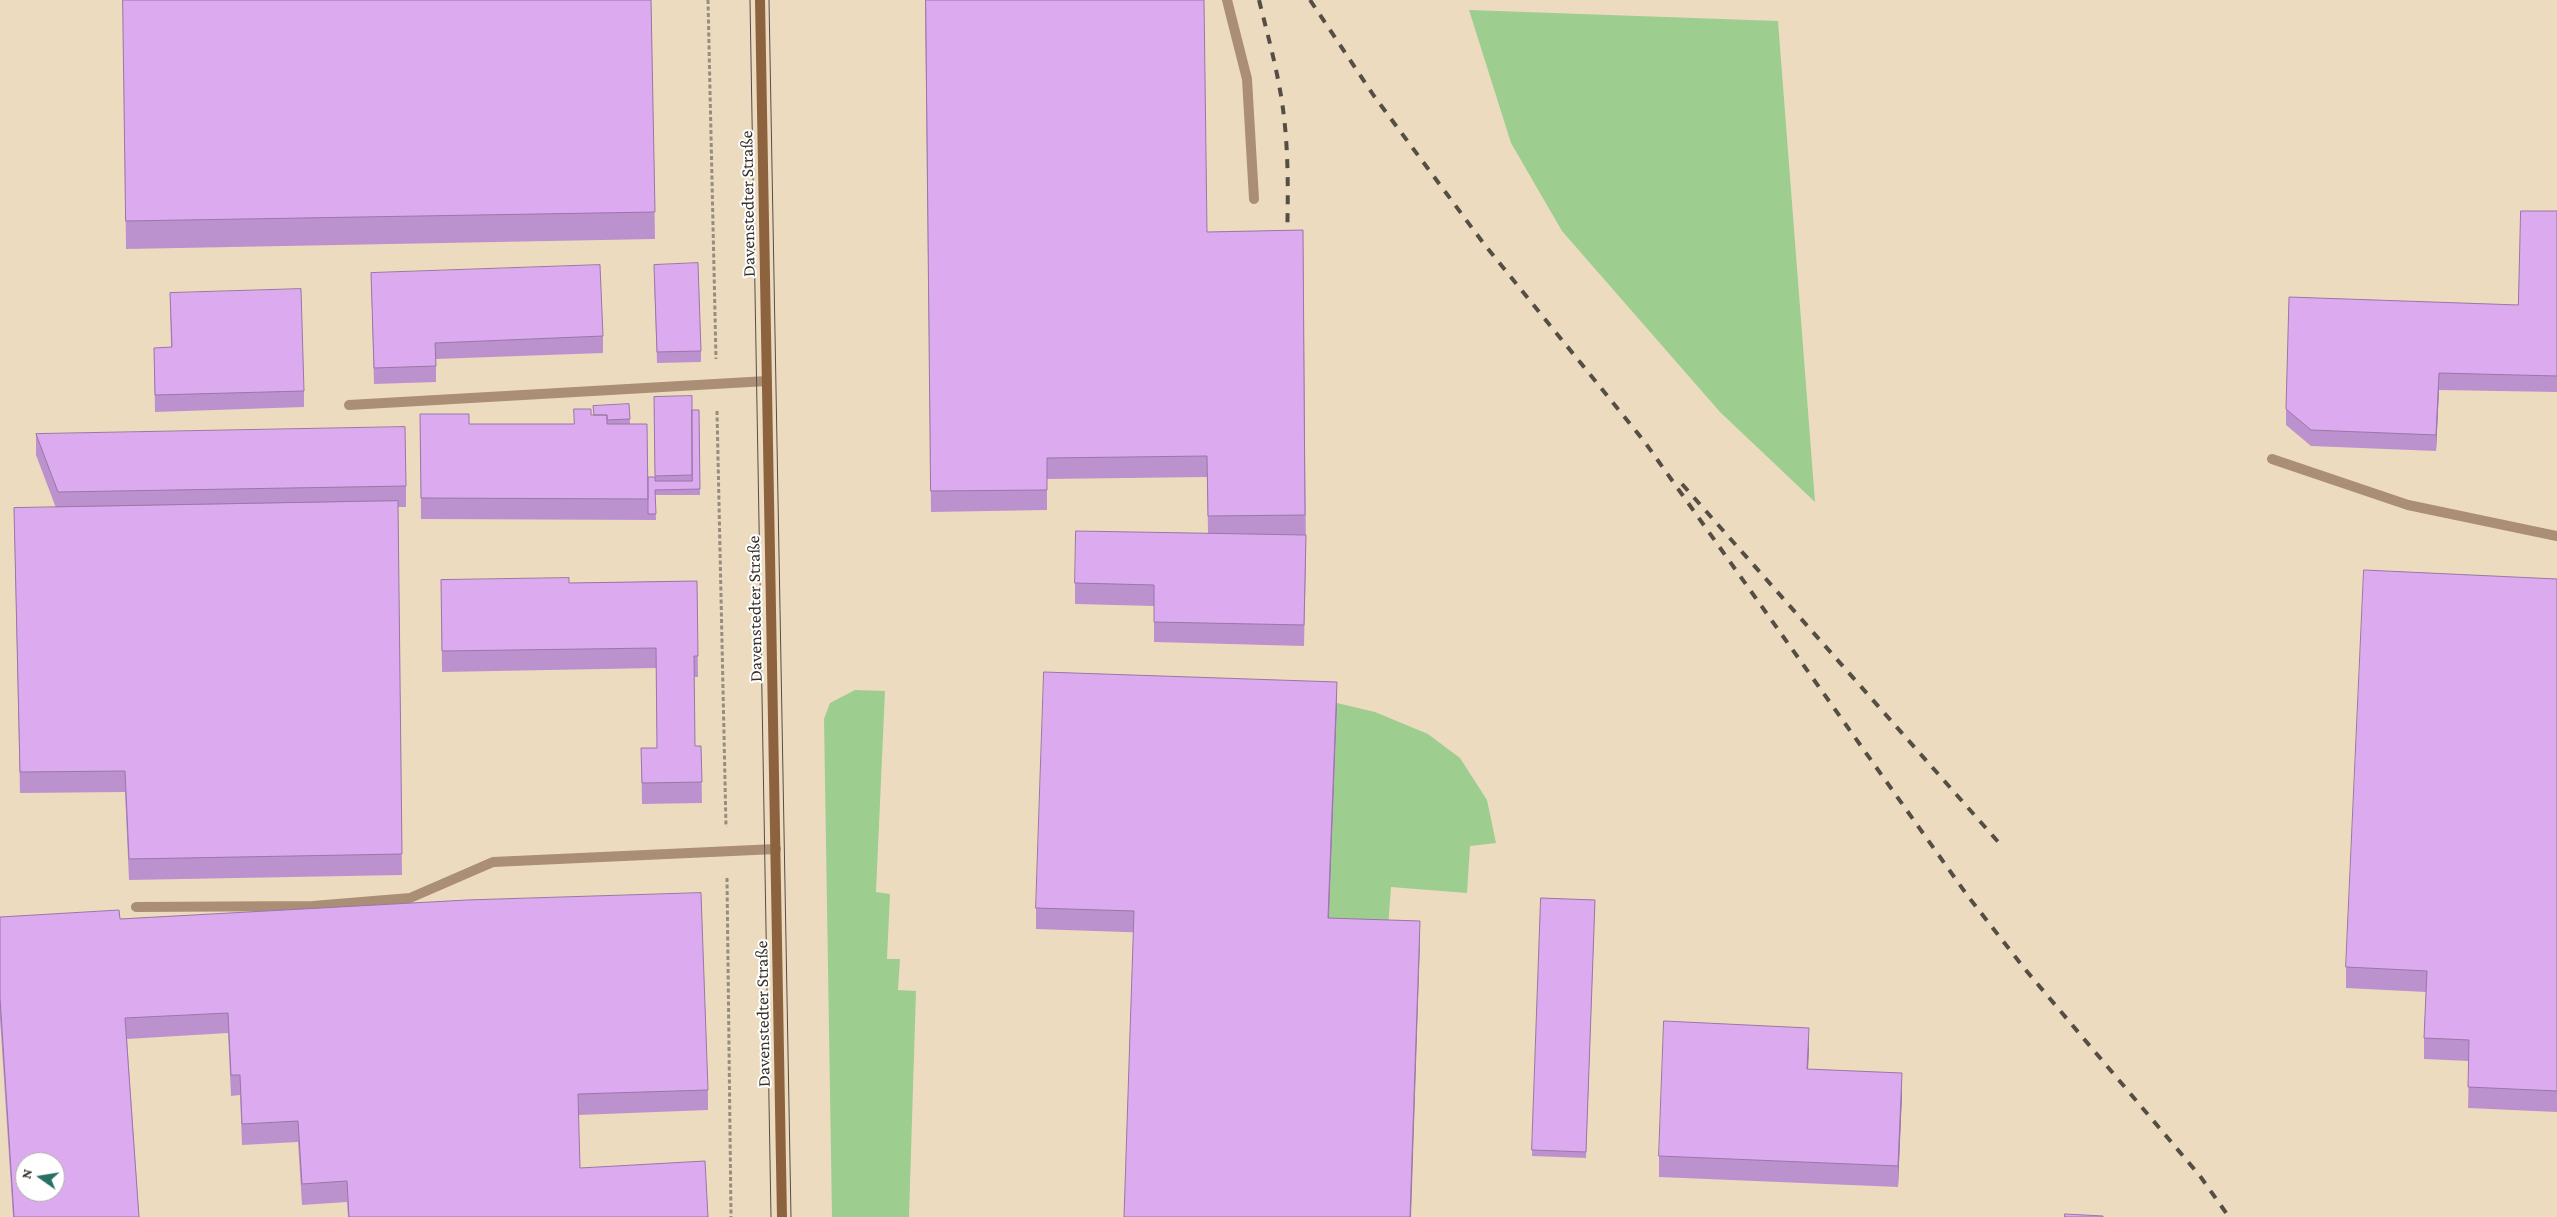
<!DOCTYPE html>
<meta charset="utf-8">
<style>
body{margin:0}
#map{position:relative;width:2557px;height:1217px;overflow:hidden;background:#f2e4d0;font-family:"Crimson Pro",serif}
canvas{display:block}
.north{position:absolute;left:15px;top:1152px;width:50px;height:50px;box-sizing:border-box;background:#fff;border:1px solid #afada9;border-radius:50%;rotate:283deg;font-size:14px;font-weight:700;line-height:20px;text-align:center;color:#363129}
.north::after{content:'';display:block;margin:auto;width:18px;height:22px;background:#286f64;clip-path:polygon(50% 0,100% 100%,50% 72%,0 100%)}
</style>
<div id="map">
<canvas width="2557" height="1217"></canvas>
<div class="north">N</div>
</div>
<script>
const c = document.querySelector('canvas').getContext('2d');
c.lineJoin = 'round';
function fillPath(path, color) {
  c.fillStyle = color;
  c.fill(path, 'evenodd');
}
function stroke(path, color, width, dash) {
  c.strokeStyle = color;
  c.lineWidth = width;
  c.lineCap = dash ? 'butt' : 'round';
  c.setLineDash(dash || []);
  c.stroke(path);
}
function drawText(font, color, halo, rows, align = 'center') {
  c.font = font + ' "Crimson Pro",serif';
  c.lineWidth = 4;
  c.setLineDash([]);
  c.textBaseline = 'middle';
  c.strokeStyle = halo;
  c.fillStyle = color;
  for (const [text, x, y, turn = 0] of rows) {
    c.save();
    c.translate(x, y);
    c.rotate((+turn || 0) * Math.PI / 180);
    c.textAlign = isNaN(turn) ? turn : align;
    if (halo) c.strokeText(text, 0, 0);
    c.fillText(text, 0, 0);
    c.restore();
  }
}
const built = new Path2D(`
 M0,0H2557V1217H0ZM25,1162H55V1192H25Z`);
const green = new Path2D(`
 M1469,10L1778,21L1815,502L1720,412L1562,231L1511,143Z
 M855,690L885,691L876,892L890,894L887,959H900L898,990L916,991L909,1217H832L824,719L830,703Z
 M1337,703L1375,712L1428,734L1460,758L1487,800L1496,843L1470,846L1467,893L1391,887L1387,941L1328,939Z`);
const path = new Path2D(`
 M708,0L716,359
 M717,411L726,827
 M727,878L731,1217`);
const lane = new Path2D(`
 M1227,0L1247,79L1254,199
 M349,405L767,381
 M2272,459L2408,505L2557,536
 M136,907L313,906L410,898L493,862L776,849`);
const secondary = new Path2D(`
 M760,0L782,1217`);
const tram = new Path2D(`
 M750,0L771,1217
 M769,0L791,1217`);
const rail = new Path2D(`
 M1259,0C1268,36 1278,72 1283,109C1289,153 1288,199 1287,244
 M1310,0L1374,96L1484,244L1644,441L1967,895L2024,968L2200,1176L2229,1217
 M1682,484L2000,844`);
const wall = new Path2D(`
 M123,0H651L655,239L126,249Z
 M925,0L1207,232L1303,230L1306,556L1304,646L1154,642V606L1075,604V583L1208,534L1207,477L1047,479V510L931,512Z
 M2557,211V392L2439,390L2436,451L2311,446L2286,425V409L2518,305Z
 M371,273L603,336V353L436,359V382L374,384Z
 M654,276L701,351V362L657,363Z
 M170,293L304,391V407L155,412L154,348H171Z
 M654,397L692,410H699L700,495H655L656,520L421,519L420,414L469,424H574L591,415H593L629,404L630,424L648,477L655,481Z
 M36,434L406,486V507H398L402,875L129,880L125,792L20,793L14,508H56L36,455Z
 M2557,579V1112L2468,1108L2469,1061L2424,1059V1038L2426,992L2346,988V967Z
 M441,580L569,583L697,581L698,677H694L695,746H701L702,803L642,804L641,748H657L656,668L442,672Z
 M1337,703L1329,918L1420,942L1036,929V908Z
 M1541,898L1595,900L1586,1158L1532,1156Z
 M0,917L120,919L708,1090V1110L578,1115L580,1168L708,1217H348L347,1202L302,1205L298,1142L242,1145L240,1095L231,1096L228,1033L127,1039L139,1217H13L0,1019Z
 M1809,1048L1808,1069L1902,1094L1898,1187L1659,1177V1156Z`);
const shadedWall = new Path2D(`
 M2439,373V390L2436,451V435Z
 M1337,682V703L1328,939V918Z
 M1420,921V942L1411,1217H1410Z
 M1809,1028V1048L1807,1090V1069Z
 M1902,1073V1094L1898,1187V1166Z`);
const building = new Path2D(`
 M123,0H651L655,212L126,221Z
 M926,0H1204L1207,232L1303,230L1305,515L1208,516L1207,456L1047,458V490L931,491Z
 M2521,211H2557V376L2439,373L2436,435L2311,430L2286,409L2289,297L2518,305Z
 M698,263L701,351L657,352L654,265Z
 M600,265L603,336L435,343L436,366L374,368L371,273Z
 M301,289L304,391L155,395L154,348L172,347L170,293Z
 M692,396V475L655,476L654,397Z
 M629,404L630,419L607,420V415H594L593,406Z
 M574,409H591V415H607V424H647L648,499L421,498L420,414H469V424H574Z
 M692,410H699L700,489L655,490L656,514H648V477H655V481H692Z
 M405,427L406,486L58,492L36,434Z
 M398,501L402,854L129,859L125,771L20,772L14,508Z
 M1076,531L1306,535L1304,625L1154,622V585L1075,583Z
 M2364,570L2557,579V1091L2468,1087L2469,1040L2424,1038L2427,971L2346,967Z
 M569,578V583L697,581L698,656H694L695,746H701L702,782L642,783L641,748H657L656,648L442,651L441,580Z
 M1044,672L1337,682L1328,918L1420,921L1410,1217H1124L1134,911L1036,908Z
 M701,893L708,1090L578,1094L580,1168L705,1161L708,1217H349L347,1181L302,1184L298,1121L242,1124L240,1075H231L228,1013L125,1018L139,1217H14L0,998V917L119,910L120,919L467,900ZM25,1162H55V1192H25Z
 M1541,898L1595,900L1586,1152L1532,1150Z
 M1664,1021L1809,1028L1807,1069L1902,1073L1898,1166L1659,1156Z
 M2065,1214L2103,1216V1217H2065Z`);
const streetNames = [
 ["Davenstedter Straße",748,204,-91],
 ["Davenstedter Straße",755,609,-91],
 ["Davenstedter Straße",763,1014,-91]
];
fillPath(built, '#eddbc0');
fillPath(green, '#9dce8f');
stroke(path, '#968d7f', 3, [4, 2.5]);
stroke(lane, '#aa8e75', 10);
stroke(secondary, '#8c633e', 10);
stroke(tram, '#554e44', 1);
stroke(rail, '#554e44', 4, [9, 9]);
fillPath(wall, '#bc92ce');
fillPath(shadedWall, '#9977a7');
fillPath(building, '#dbaaef');
stroke(building, '#9977a7', 1);
drawText('18px', '#363129', '#fff', streetNames);
</script>
